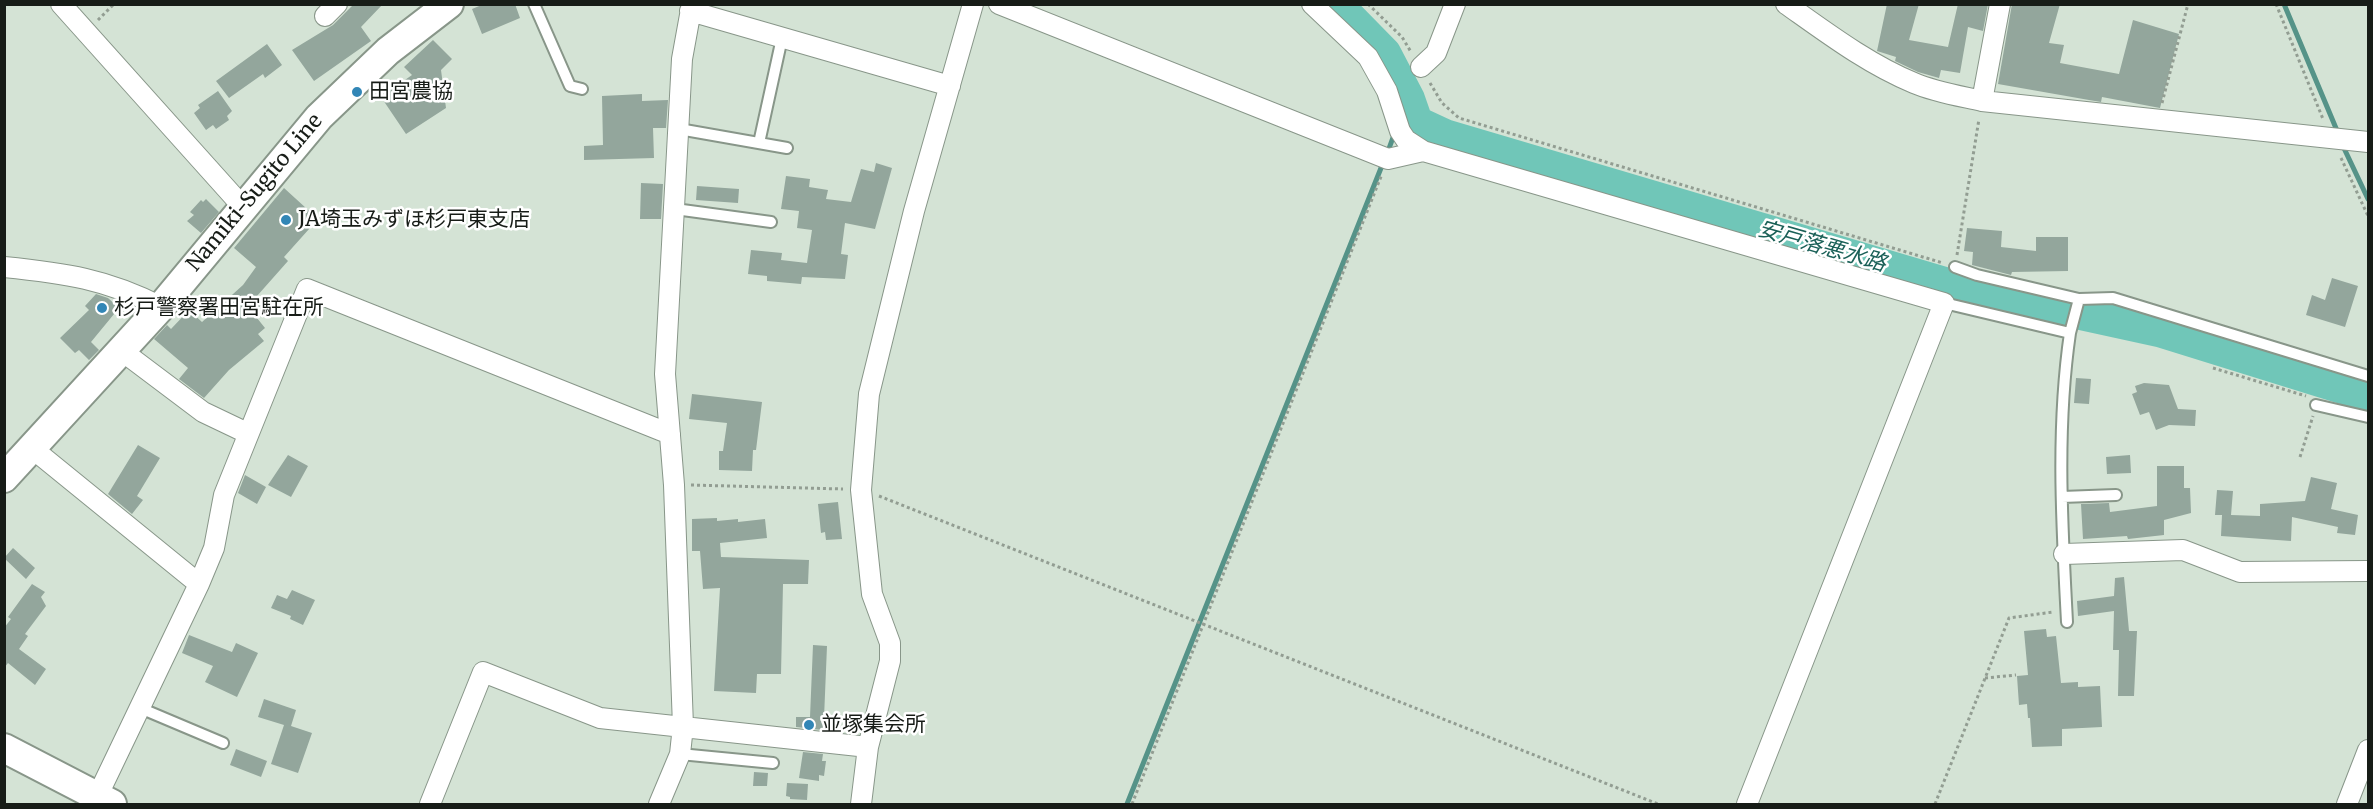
<!DOCTYPE html>
<meta charset="utf-8">
<style>
body{margin:0}
#map{position:relative;width:2373px;height:809px;overflow:hidden;background:#d4e3d5;font-family:Merriweather,serif}
canvas{display:block}
.frame{position:absolute;inset:0;border:6px solid #171c17;pointer-events:none}
</style>
<div id="map">
<canvas width="2373" height="809"></canvas>
<div class="frame"></div>
</div>
<script>
const c = document.querySelector('canvas').getContext('2d');
c.lineJoin = 'round';
function stroke(path, color, width, dash) {
  c.strokeStyle = color;
  c.lineWidth = width;
  c.lineCap = dash ? 'butt' : 'round';
  c.setLineDash(dash || []);
  c.stroke(path);
}
function fillPath(path, color) {
  c.fillStyle = color;
  c.fill(path, 'evenodd');
}
function drawText(font, color, halo, rows, align = 'center') {
  c.font = font + ' Merriweather,"Noto Sans JP",serif';
  c.lineWidth = 5;
  c.setLineDash([]);
  c.textBaseline = 'middle';
  c.strokeStyle = halo;
  c.fillStyle = color;
  for (const [text, x, y, turn = 0] of rows) {
    c.save();
    c.translate(x, y);
    c.rotate((+turn || 0) * Math.PI / 180);
    c.textAlign = isNaN(turn) ? turn : align;
    if (halo) c.strokeText(text, 0, 0);
    c.fillText(text, 0, 0);
    c.restore();
  }
}
const stream = new Path2D(`
 M2284,4L2338,133
 M1401,118L1409,99
 M2342,144L2368,199
 M1387,154L1395,132
 M1127,804L1383,163`);
const river = new Path2D(`
 M1337,4L1385,53L1409,99L1417,122L1445,135L1962,288L2159,331L2368,396`);
const building = new Path2D(`
 M354,4H383L361,27L371,41L314,81L292,50L333,25Z
 M484,4H515L520,18L482,34L472,9Z
 M1887,4H1919L1909,40L1948,47L1958,4H1988L1983,31L1968,27L1960,73L1941,70L1939,78L1918,72L1895,61L1896,57L1877,51Z
 M2012,4H2060L2049,43L2064,45L2060,63L2119,74L2133,20L2179,34L2160,108L2102,97L2101,102L2089,100L1998,84Z
 M433,40L452,59L441,70L446,108L406,134L381,97L412,75L404,67Z
 M267,44L282,65L265,78L263,74L229,98L216,81Z
 M218,91L232,111L227,116L229,120L216,129L213,125L206,130L194,113L200,108L198,105Z
 M642,94V101L668,100L666,128H653L654,158L584,160V146L603,145L602,96Z
 M876,163L892,168L875,229L845,223L841,254L848,255L845,279L802,277L801,284L767,281V276L748,274L751,250L782,253L781,260L807,263L812,230L797,228L799,211L781,209L786,176L810,179L809,187L828,190L826,199L851,202L861,169L874,172Z
 M641,183L663,184L661,219H640Z
 M697,186L739,189L738,203L696,200Z
 M284,188L318,219L284,257L288,261L257,296L263,303L253,313L265,328L258,334L264,341L229,370L204,398L179,379L188,368L154,339L167,325L171,329L189,310L202,322L243,285L256,267L234,248Z
 M206,199L219,212L201,233L187,221L194,215L190,212L201,200L203,202Z
 M1967,228L2002,231L2001,247L2036,251V237H2068V271L2012,272L2011,275L1972,265L1973,252L1964,251Z
 M2332,278L2358,286L2345,327L2306,315L2312,295L2325,300Z
 M96,294L108,298L119,308L91,342L99,350L89,360L79,350L75,353L60,338L89,310L85,306Z
 M2076,378L2091,379L2089,404L2074,403Z
 M2144,383L2169,385L2178,409L2196,410L2195,426L2169,425L2156,430L2149,412L2140,415L2132,394L2137,392L2135,386Z
 M692,394L762,402L756,450H753L752,471L719,470V451H723L727,423L689,419Z
 M138,445L160,458L137,496L143,500L132,514L108,494Z
 M288,455L308,466L291,497L268,485Z
 M2130,455L2131,473L2107,474L2106,457Z
 M2157,466H2184V488H2190L2191,513L2164,520V535L2128,539L2127,536L2083,539L2081,504L2109,503L2110,512L2157,506Z
 M245,475L266,487L257,504L238,493Z
 M2311,477L2337,483L2331,509L2358,515L2355,535L2337,533L2338,527L2292,517L2291,541L2221,536L2222,515H2215L2217,490L2233,491L2231,515L2260,516V504L2305,501Z
 M838,502L842,539L826,540L825,532L821,533L818,504Z
 M717,518V521L738,519V522L765,519L767,538L720,543L721,557L809,560L808,584H783L781,674H757L756,693L714,691L720,588L703,589L700,551H692V519Z
 M13,548L35,568L26,579L4,558Z
 M2124,577L2129,631H2137L2134,696H2118L2119,650H2113L2114,611L2078,616L2077,601L2114,596L2115,578Z
 M32,584L45,592L41,597L46,606L25,634L28,636L19,649L46,669L35,685L8,663L4,668V628L11,619L8,617Z
 M292,590L315,600L303,625L290,619L291,616L271,608L277,595L287,599Z
 M2046,629L2047,637L2056,636L2061,683L2078,682V687L2100,686L2102,727L2062,729V746L2032,747L2030,718H2028L2027,704L2019,705L2017,676L2028,675L2024,631Z
 M189,635L232,652L236,643L258,653L237,697L205,682L213,666L182,653Z
 M813,645L827,646L824,718L832,719L831,731L796,727V717H810Z
 M264,699L296,710L291,726L312,733L298,773L271,764L284,725L258,717Z
 M236,749L267,761L261,777L230,765Z
 M803,752L823,754L822,761H826L824,776L819,775V781L799,778Z
 M754,772L768,773L767,786H753Z
 M787,783L808,784L807,800L790,799V797L786,796Z`);
const path = new Path2D(`
 M1368,4L1402,37L1411,52
 M2276,4L2323,119
 M98,20L114,4
 M1430,83L1442,103L1459,118L1943,263
 M2162,103L2188,4
 M2341,158L2368,216
 M1957,255L1979,119
 M2213,368L2306,396
 M2300,457L2313,416
 M691,485L843,489
 M879,496L1658,804
 M1985,678L2016,675
 M1132,804L1382,174
 M1935,804L2009,618L2053,612`);
const lane = new Path2D(`
 M534,4L570,86L582,89
 M679,129L787,148
 M759,143L782,38
 M675,209L771,222
 M1955,267L1977,275L2079,299
 M1944,303L2070,333L2079,299L2113,298L2368,376
 M2316,405L2368,417
 M2062,497L2116,495
 M2067,622C2062,525 2056,429 2070,333
 M140,708L223,743
 M680,754L773,763`);
const street = new Path2D(`
 M61,4L243,207
 M999,4L1388,159L1423,151
 M1312,4L1368,57L1387,91L1400,131L1406,140L1423,151L1944,303L1747,804
 M1786,4C1827,33 1868,64 1914,83C1935,92 1960,96 1982,101L2368,142
 M690,11L950,86
 M325,16L337,4
 M1421,67L1436,53L1455,4
 M1982,101L2000,4
 M4,267C64,273 107,279 161,307
 M122,351L203,412L247,433
 M33,449L199,584
 M2064,554L2183,550L2240,572L2368,571
 M97,797L199,584L214,548L224,495L307,289L670,434
 M430,804L483,672L600,718L868,747
 M659,804L680,754L683,726L674,485L665,374L682,59L692,4
 M861,804L868,747L890,661V643L872,594L861,490L869,394L914,211L973,4
 M2347,804L2368,750`);
const secondary = new Path2D(`
 M4,478L161,307L319,117L388,51L449,4
 M4,748L112,804`);
const markers = [
 [357,92,6,"#3286b6"],
 [286,220,6,"#3286b6"],
 [102,308,6,"#3286b6"],
 [809,725,6,"#3286b6"]
];
const poiNames = [
 ["田宮農協",369,92],
 ["JA埼玉みずほ杉戸東支店",298,220],
 ["杉戸警察署田宮駐在所",114,308],
 ["並塚集会所",821,725]
];
const streetNames = [
 ["Namiki-Sugito Line",255,193,-50]
];
const waterNames = [
 ["安戸落悪水路",1822,247,16]
];
stroke(stream, '#559388', 5);
stroke(river, '#70c6b8', 32);
fillPath(building, '#93a69c');
stroke(lane, '#889689', 14);
stroke(street, '#889689', 22);
stroke(secondary, '#889689', 32);
stroke(path, '#929d92', 3, [3, 3]);
stroke(lane, '#fff', 10);
stroke(street, '#fff', 20);
stroke(secondary, '#fff', 28);
for (const [x, y, r, color] of markers) {
  const dot = new Path2D();
  dot.arc(x, y, r, 0, 2 * Math.PI);
  c.fillStyle = color;
  c.fill(dot);
  stroke(dot, '#fff', 2);
}
drawText('21px', '#171c17', '#fff', poiNames, 'left');
drawText('21px', '#171c17', '#fff', streetNames);
drawText('italic 22px', '#1a6057', '#fff', waterNames);
</script>
